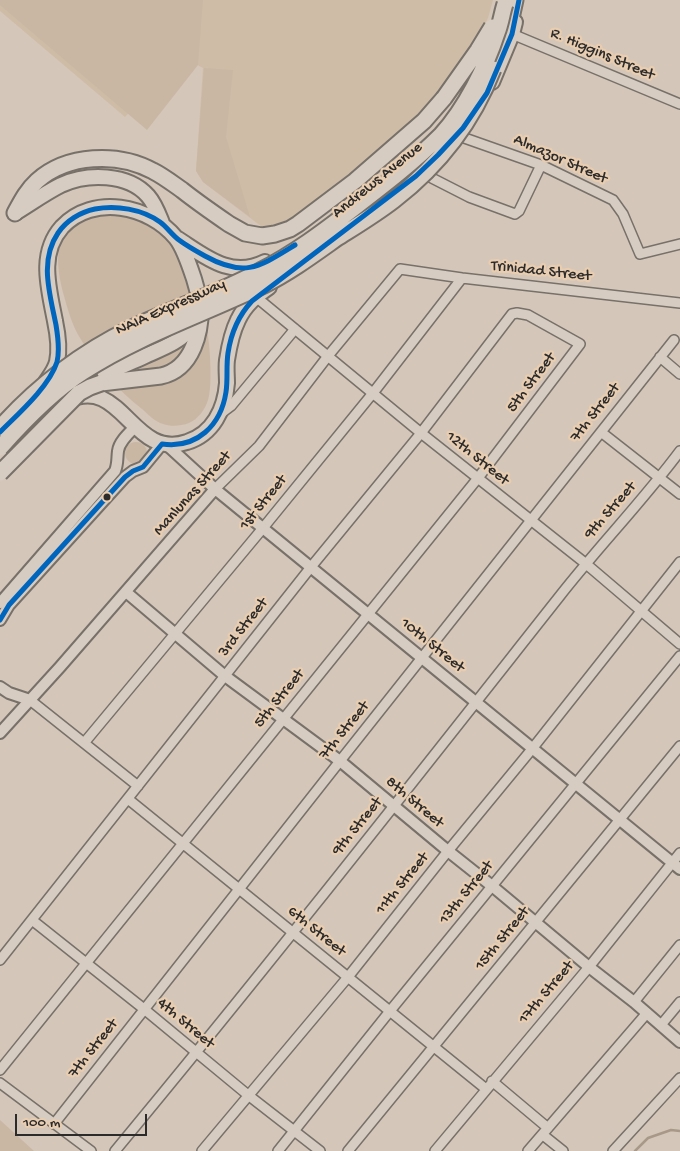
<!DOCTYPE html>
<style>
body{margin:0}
#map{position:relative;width:680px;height:1151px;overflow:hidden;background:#d4c6b8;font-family:"Gochi Hand",sans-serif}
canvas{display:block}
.scale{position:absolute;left:15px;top:1114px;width:132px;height:22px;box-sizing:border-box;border:2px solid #2b2b2b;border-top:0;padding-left:6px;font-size:15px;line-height:18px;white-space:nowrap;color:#2b2b2b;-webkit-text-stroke:4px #e9cdb0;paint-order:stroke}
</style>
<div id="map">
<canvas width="680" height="1151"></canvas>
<div class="scale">100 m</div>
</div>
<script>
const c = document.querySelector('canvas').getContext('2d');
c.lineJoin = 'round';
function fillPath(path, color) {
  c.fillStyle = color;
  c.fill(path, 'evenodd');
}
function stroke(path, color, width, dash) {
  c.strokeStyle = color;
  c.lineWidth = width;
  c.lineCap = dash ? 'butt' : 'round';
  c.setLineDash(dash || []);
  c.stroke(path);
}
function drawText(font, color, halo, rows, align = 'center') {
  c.font = font + ' "Gochi Hand",sans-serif';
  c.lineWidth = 4.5;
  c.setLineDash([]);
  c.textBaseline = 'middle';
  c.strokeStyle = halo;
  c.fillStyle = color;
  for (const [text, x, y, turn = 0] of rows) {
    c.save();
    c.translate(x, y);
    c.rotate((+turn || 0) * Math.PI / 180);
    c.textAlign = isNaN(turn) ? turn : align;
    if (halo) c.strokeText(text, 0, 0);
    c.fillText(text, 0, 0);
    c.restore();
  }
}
const built = new Path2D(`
 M0,0H493L488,18L475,44L454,81L341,194L270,233L203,182L196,171L203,68L181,56L125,117L0,11Z`);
const green = new Path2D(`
 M0,0H203L198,65L147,130L0,5Z
 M204,68L233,70L226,137L250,217L203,182L196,171Z
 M119,211C136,217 149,220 162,233C180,251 189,277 197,300C200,307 203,314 205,321C210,336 213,386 208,400C205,410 198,419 189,423C181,426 171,427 163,424C155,422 148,414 142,409C117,390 96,364 80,338C72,325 68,310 64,296C57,269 51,237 79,221C83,219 86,216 89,215C98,212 110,212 119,211Z
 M125 453a11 11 0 1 1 22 0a11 11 0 1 1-22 0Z
 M0,1120L34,1151H0Z`);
const stream = new Path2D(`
 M635,1151L648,1138L671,1130L680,1131`);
const minor = new Path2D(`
 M512,34L680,104
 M456,135L541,165L613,200L623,214L640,254L680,244
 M420,172L469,197L515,214L519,211L541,165
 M256,297L421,433L585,563L680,644
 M660,357L680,374
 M219,415L231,406L295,329
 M601,432L680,494
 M215,489L259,446L328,356L400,269L462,278L680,303
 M30,700L138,786
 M84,743L263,528L373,393L462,278
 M128,799L486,1089
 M32,920L144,1009L248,1095L320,1151
 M0,960L311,567L421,433L512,314L517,313L528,315L580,344L478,478L0,1070
 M634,1002L680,945
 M661,1025L680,1002
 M492,1081L548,1128
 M0,1083L91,1151
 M54,1124L340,761L674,340
 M543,1135L563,1151
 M115,1151C266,969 412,783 559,597C598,547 642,502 680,451
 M202,1151L348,977L448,851L532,749L680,562
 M278,1151L390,1011L680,656
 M348,1151L680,746
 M435,1151L589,967L680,853
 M528,1151L647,1013
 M613,1151L680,1078`);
const tertiary = new Path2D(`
 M167,445L215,489L680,869
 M126,592L225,676L340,761L448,851L492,886L589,967L634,1002L680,1042
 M0,603L115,471C118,464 117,458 118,451C119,442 129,433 135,427
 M0,620L9,605L125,477L133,471L143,467L162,444
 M0,687L9,693L30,700
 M0,733L60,667L215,489`);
const primary = new Path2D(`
 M492,82L512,34L515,22
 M15,213C30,204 45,193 61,185C87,173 128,173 148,196C155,204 158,213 162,223
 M178,239C206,257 231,279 265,262
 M46,382C50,376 55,370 57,362C60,348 58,335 55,321C49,289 38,254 62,227C93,194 149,205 176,238C184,248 190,267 194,279C199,296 204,310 192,326C181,342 163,348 145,356C134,361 122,366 111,371C102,375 91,375 82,381C76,385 71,391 66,396
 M38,425C43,419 48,412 54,408C58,405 63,403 67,401C122,373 132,461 187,442C213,434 225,409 227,383C227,376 226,368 227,360C229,347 232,332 238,320C245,305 256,296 269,287`);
const motorway = new Path2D(`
 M508,32L515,0
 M15,213C21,202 27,190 37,181C67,154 118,152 153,171C163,176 172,183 182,190C197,202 213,213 229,224L245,233L262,236L275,234L290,229L298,224L355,181L424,121L444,98
 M101,383L161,376C193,369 202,331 200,302`);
const motorwayBridge = new Path2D(`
 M444,98L478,50L492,27
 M0,428C36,387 83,351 132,328C174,308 219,293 260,271C294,254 324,231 354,208C384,185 414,162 441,135C465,109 486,67 497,33C501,23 502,13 505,4
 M0,448C24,421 53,391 83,372C140,335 204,314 264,285C290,272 313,255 337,238C356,226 376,214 394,200C438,166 473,121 493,69
 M0,473L79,393L90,387L101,383`);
const bus1 = new Path2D(`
 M0,432C18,414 49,387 57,362C60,350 58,337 56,325C50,294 39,261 58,233C66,221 80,212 95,209C116,205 142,209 160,222C167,227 172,235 179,240C187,246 196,251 205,256C245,278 259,267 295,245
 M0,620L9,605L125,477L133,471L143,467L162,444C197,449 221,425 226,392C228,379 226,366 228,353C231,333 238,316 252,301L416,176L438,155L463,128L487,93L512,34L519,0`);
const markers = [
 [107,497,4.5,"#2b2b2b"]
];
const streetNames = [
 ["R. Higgins Street",602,55,23],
 ["Almazor Street",560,160,24],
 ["Andrews Avenue",378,181,-39],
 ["Trinidad Street",541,272,6],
 ["NAIA Expressway",171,308,-24],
 ["5th Street",532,383,-53],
 ["7th Street",596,413,-52],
 ["12th Street",477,459,39],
 ["Manlunas Street",193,494,-48],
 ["1st Street",264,503,-51],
 ["9th Street",611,511,-49],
 ["3rd Street",244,628,-52],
 ["10th Street",432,646,39],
 ["5th Street",280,699,-51],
 ["7th Street",345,731,-51],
 ["8th Street",414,803,40],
 ["9th Street",358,827,-51],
 ["11th Street",403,884,-51],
 ["13th Street",467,893,-51],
 ["6th Street",316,932,39],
 ["15th Street",503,939,-51],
 ["17th Street",547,993,-50],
 ["4th Street",185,1024,40],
 ["7th Street",94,1049,-52]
];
fillPath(built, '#cfbca7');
fillPath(green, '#c9b7a4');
stroke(stream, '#a79889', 2.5);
stroke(minor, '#77716a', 12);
stroke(tertiary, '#77716a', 14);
stroke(primary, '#77716a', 18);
stroke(motorway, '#77716a', 19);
stroke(minor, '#d6ccc1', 9);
stroke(tertiary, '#d6ccc1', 10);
stroke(primary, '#d6ccc1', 14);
stroke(motorway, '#d6ccc1', 15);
stroke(motorwayBridge, '#77716a', 19, []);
stroke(motorwayBridge, '#d6ccc1', 15);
stroke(bus1, '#0065bd', 5);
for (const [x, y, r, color] of markers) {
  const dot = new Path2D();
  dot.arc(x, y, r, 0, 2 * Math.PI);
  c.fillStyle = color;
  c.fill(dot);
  stroke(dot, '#e9cdb0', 2);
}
drawText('16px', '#2b2b2b', '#e9cdb0', streetNames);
</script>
